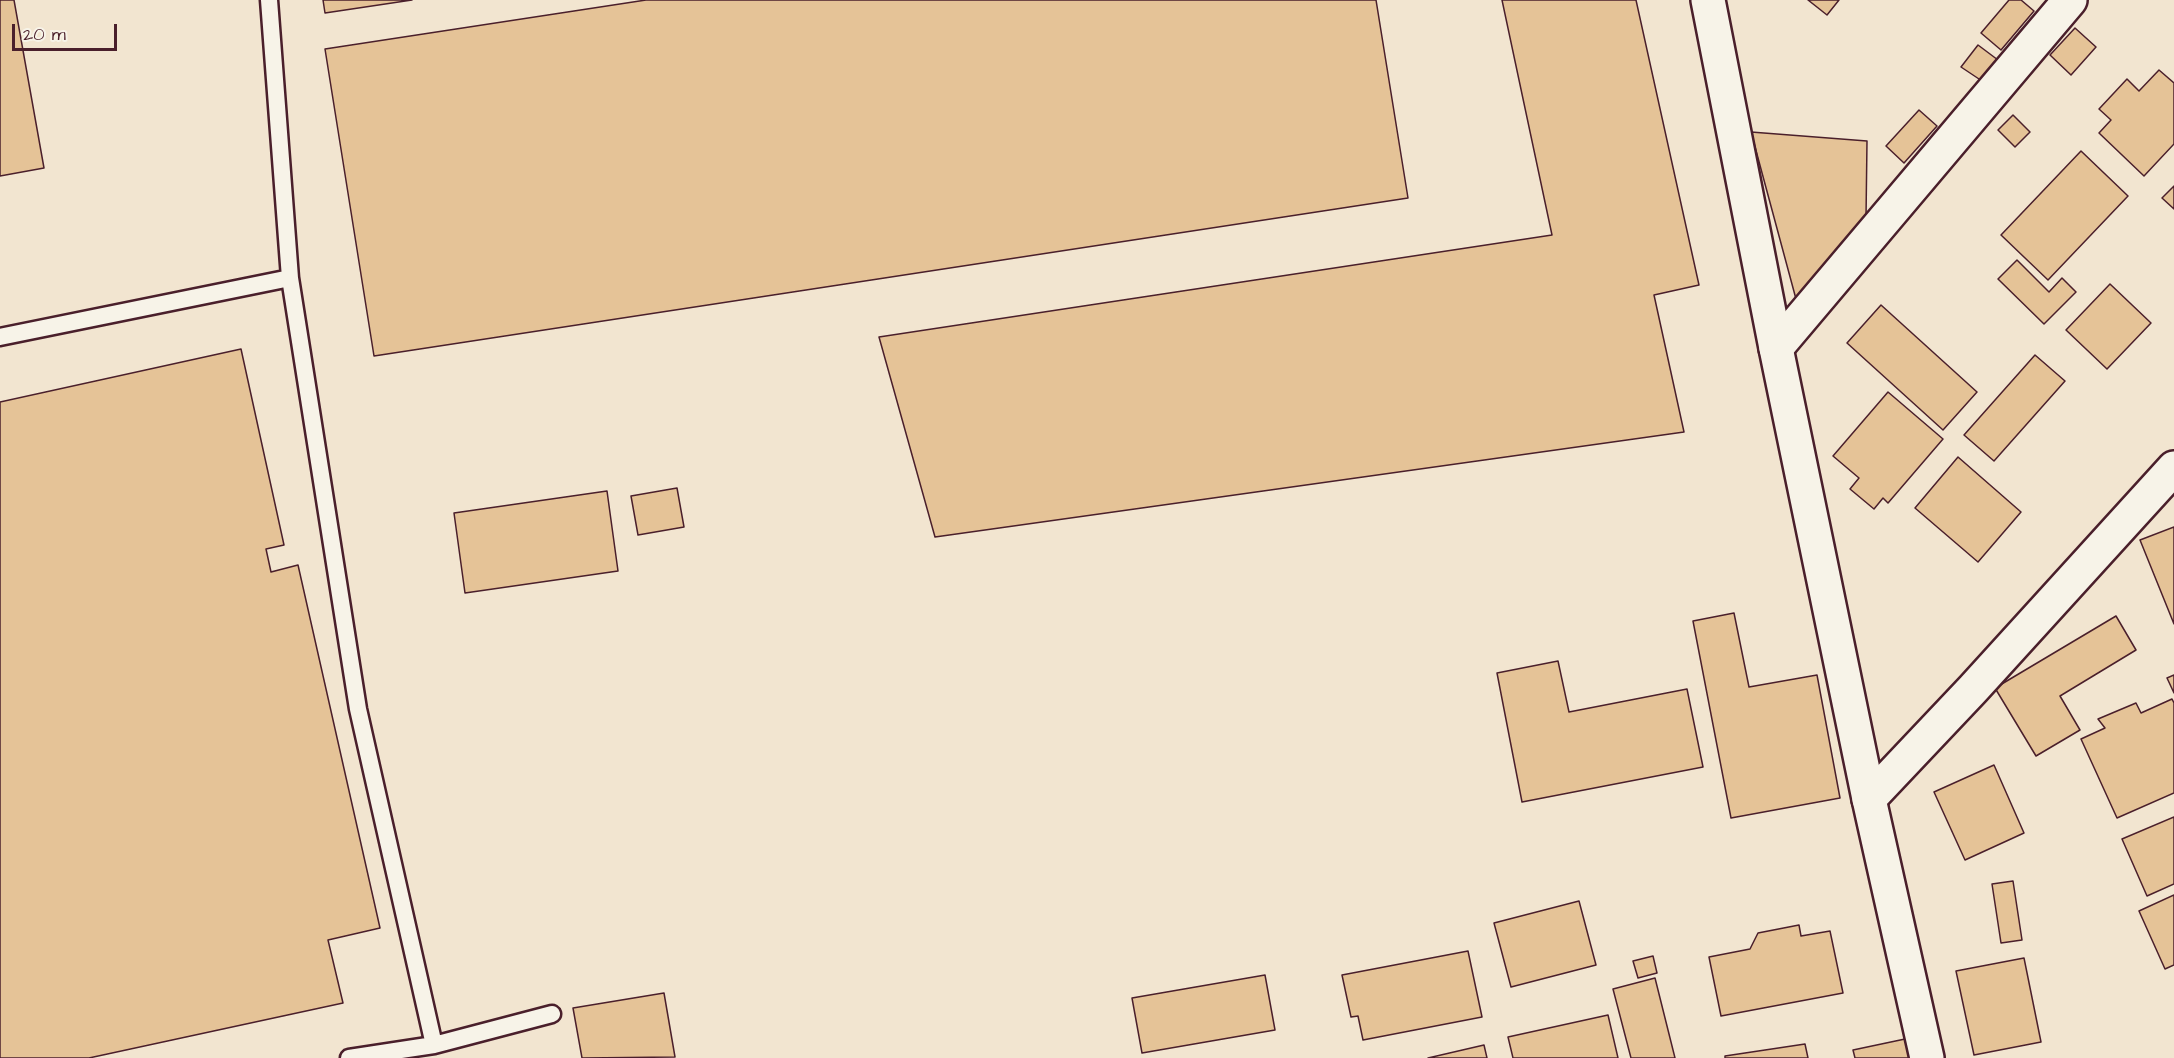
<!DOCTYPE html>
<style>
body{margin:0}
#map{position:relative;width:2174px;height:1058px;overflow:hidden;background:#f2e5d0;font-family:"Architects Daughter",sans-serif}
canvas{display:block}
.scale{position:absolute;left:12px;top:24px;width:105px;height:27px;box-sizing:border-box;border:3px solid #4a1f2b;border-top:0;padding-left:8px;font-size:18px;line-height:21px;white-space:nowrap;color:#4a1f2b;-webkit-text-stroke:4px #f7f3e8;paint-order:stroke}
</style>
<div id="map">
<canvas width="2174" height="1058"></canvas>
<div class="scale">20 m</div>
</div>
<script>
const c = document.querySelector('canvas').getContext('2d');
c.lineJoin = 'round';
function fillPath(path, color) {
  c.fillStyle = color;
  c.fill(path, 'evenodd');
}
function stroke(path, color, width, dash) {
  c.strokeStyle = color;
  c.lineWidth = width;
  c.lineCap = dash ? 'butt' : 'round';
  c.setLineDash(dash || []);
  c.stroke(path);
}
const building = new Path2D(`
 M0,0H14L44,168L0,176Z
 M323,0H412L325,13Z
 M646,0H1376L1408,198L374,356L325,49Z
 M1502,0H1636L1699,285L1654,295L1684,432L935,537L879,337L1552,235Z
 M1808,0H1839L1827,15Z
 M2009,0H2021L2034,11L2001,50L1981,33Z
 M2075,28L2096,47L2071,75L2050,55Z
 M1978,45L1998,60L1982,81L1961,67Z
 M2159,70L2174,83V144L2144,176L2099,133L2111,120L2099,109L2127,79L2139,91Z
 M1919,110L1937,126L1904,163L1886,146Z
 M2013,115L2030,132L2015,147L1998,130Z
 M1751,132L1867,141L1866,218L1796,299Z
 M2081,151L2128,196L2048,280L2001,235Z
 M2174,186V209L2162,198Z
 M2017,260L2049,292L2062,278L2076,292L2044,324L1998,279Z
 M2110,284L2151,323L2107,369L2066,330Z
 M1881,305L1977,392L1943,430L1847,343Z
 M241,349L284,545L266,549L271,572L298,565L380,928L328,940L343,1003L89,1058H0V402Z
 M2035,355L2065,381L1994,461L1964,435Z
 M1888,392L1943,439L1888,503L1883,498L1874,509L1850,489L1859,478L1833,456Z
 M1958,457L2021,512L1978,562L1915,508Z
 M677,488L684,527L638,535L631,496Z
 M607,491L618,571L465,593L454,513Z
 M2174,527V624L2140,540Z
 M1734,613L1749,687L1817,675L1840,798L1731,818L1693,621Z
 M2116,616L2136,650L2060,696L2080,730L2036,756L1995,688Z
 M1558,661L1569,712L1687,689L1703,767L1522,802L1497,673Z
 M2174,675V693L2167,678Z
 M2172,699L2174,703V793L2117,818L2081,739L2105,728L2098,719L2136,703L2141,713Z
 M1994,765L2024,833L1965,860L1934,792Z
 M2174,817V884L2147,896L2122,839Z
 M2013,881L2022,940L2001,943L1992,884Z
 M2174,895V965L2165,969L2139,911Z
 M1579,901L1596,965L1511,987L1494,923Z
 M1799,925L1801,936L1830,931L1843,993L1721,1016L1709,957L1750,949L1758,933Z
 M1468,951L1482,1017L1363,1040L1358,1016L1351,1017L1342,975Z
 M1653,956L1657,973L1638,978L1633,961Z
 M2024,958L2041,1042L1974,1055L1956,971Z
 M1265,975L1275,1030L1142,1053L1132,998Z
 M1655,978L1675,1058H1631L1613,989Z
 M664,993L675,1057L582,1058L573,1008Z
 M1608,1015L1618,1058H1513L1508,1037Z
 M1905,1039L1909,1058H1855L1853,1050Z
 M1805,1044L1808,1058H1725V1056Z
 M1484,1045L1487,1058H1428Z`);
const service = new Path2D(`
 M269,0L290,278L358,709L434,1045
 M0,337L290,278
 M349,1058L434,1045L552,1014`);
const minor = new Path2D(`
 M1776,348L2070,0
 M1869,799L1973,689L2174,468`);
const tertiary = new Path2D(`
 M1708,0L1776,348L1869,799L1927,1058`);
fillPath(building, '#e5c397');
stroke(building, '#4a1f2b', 1.5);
stroke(service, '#4a1f2b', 21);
stroke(minor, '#4a1f2b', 38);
stroke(tertiary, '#4a1f2b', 38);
stroke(service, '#f7f3e8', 16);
stroke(minor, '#f7f3e8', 33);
stroke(tertiary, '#f7f3e8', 33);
</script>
